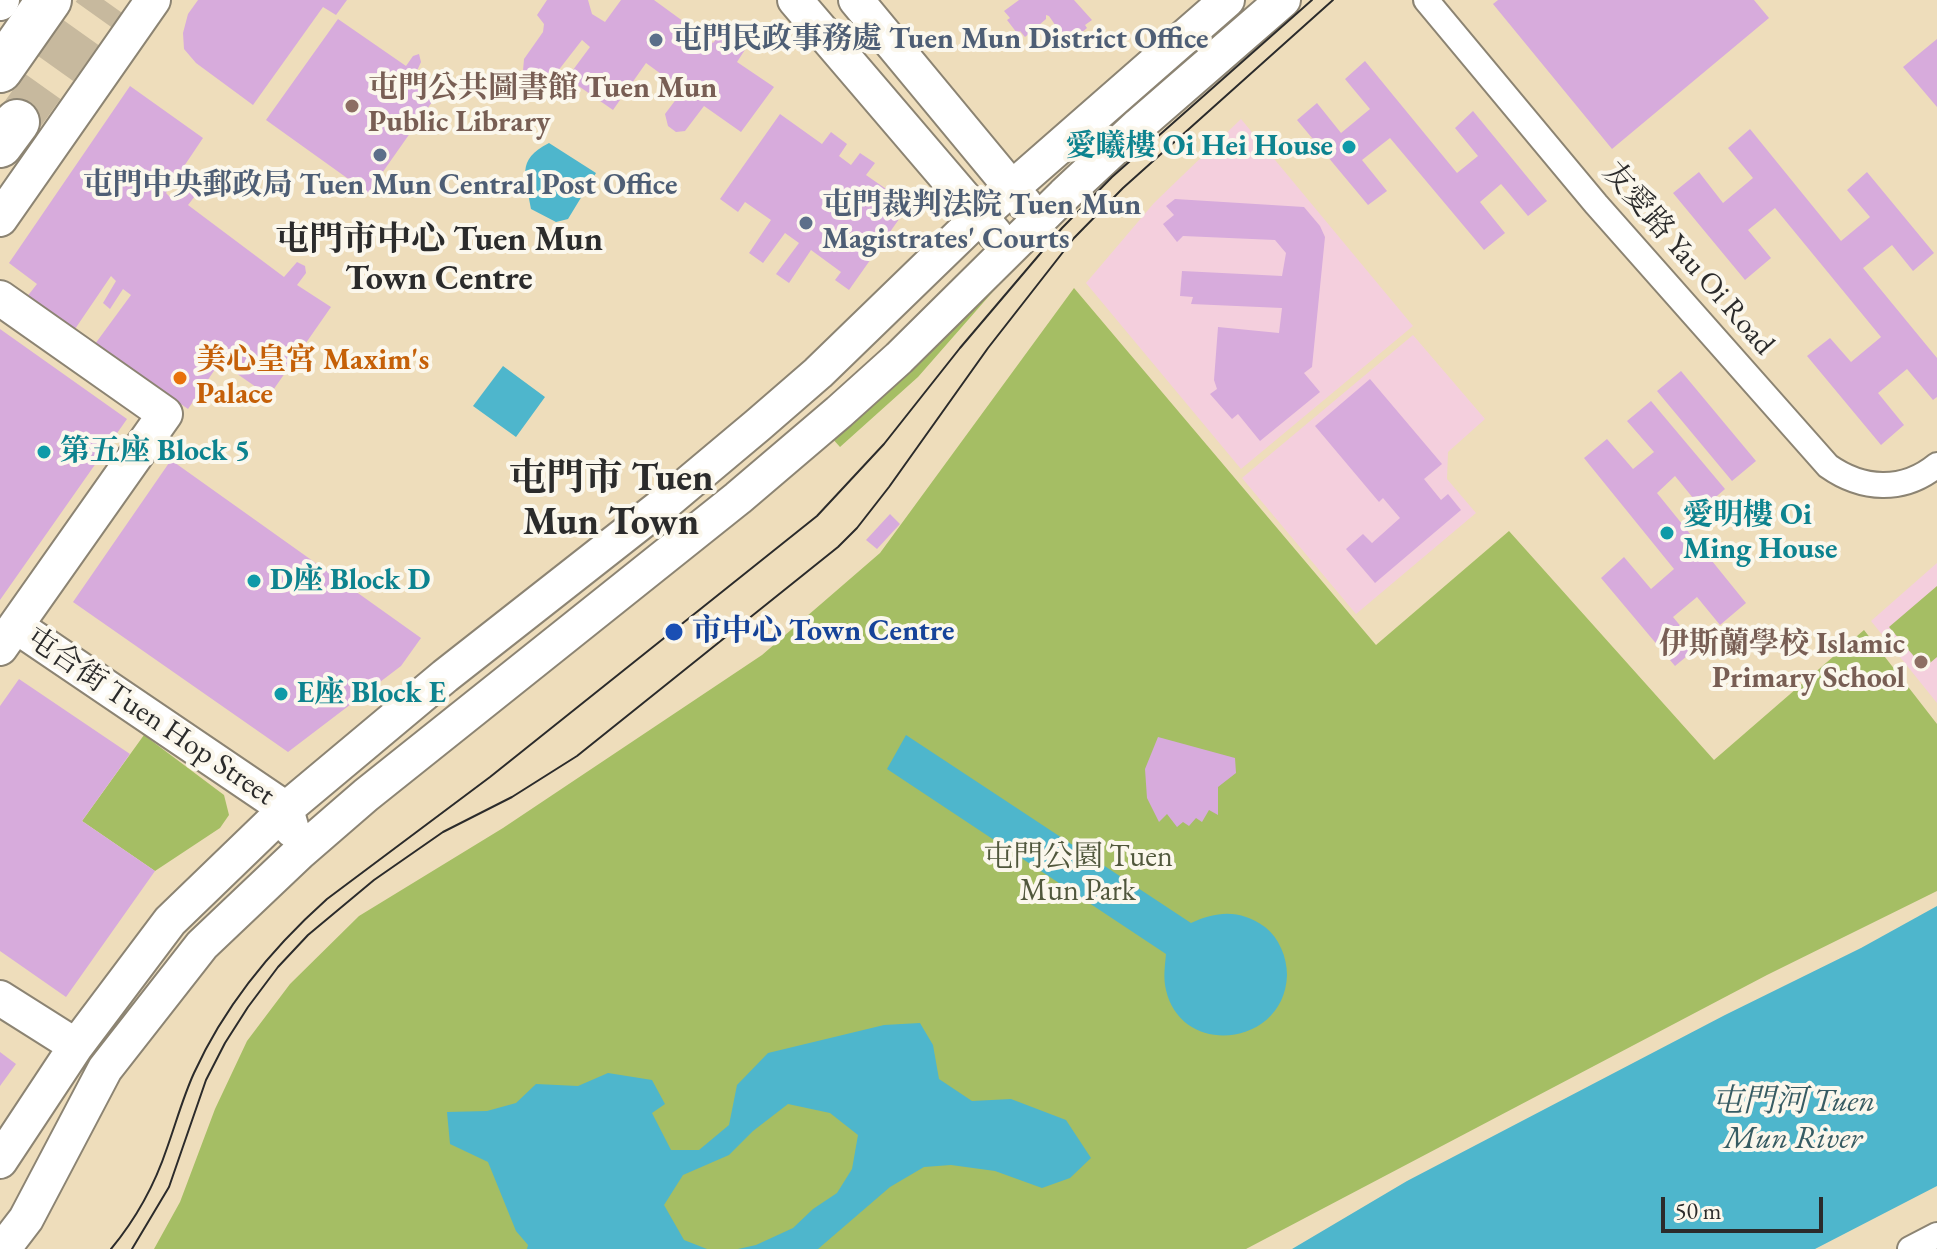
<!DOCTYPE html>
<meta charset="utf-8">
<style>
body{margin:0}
#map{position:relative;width:1937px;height:1249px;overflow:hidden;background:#edb;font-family:"EB Garamond",serif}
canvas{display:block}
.scale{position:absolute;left:1661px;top:1197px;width:162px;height:36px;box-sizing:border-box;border:4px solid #2b2b2b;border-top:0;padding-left:10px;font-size:24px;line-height:28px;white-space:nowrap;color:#2b2b2b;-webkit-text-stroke:6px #fbf7ec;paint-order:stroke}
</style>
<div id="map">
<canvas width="1937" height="1249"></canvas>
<div class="scale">50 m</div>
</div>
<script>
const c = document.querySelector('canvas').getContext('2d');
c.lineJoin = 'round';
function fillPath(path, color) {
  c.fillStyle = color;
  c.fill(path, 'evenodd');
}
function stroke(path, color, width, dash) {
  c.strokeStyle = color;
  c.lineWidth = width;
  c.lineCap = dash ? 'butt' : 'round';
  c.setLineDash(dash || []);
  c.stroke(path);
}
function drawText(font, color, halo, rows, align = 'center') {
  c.font = font + ' "EB Garamond","Noto Serif TC",serif';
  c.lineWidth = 8;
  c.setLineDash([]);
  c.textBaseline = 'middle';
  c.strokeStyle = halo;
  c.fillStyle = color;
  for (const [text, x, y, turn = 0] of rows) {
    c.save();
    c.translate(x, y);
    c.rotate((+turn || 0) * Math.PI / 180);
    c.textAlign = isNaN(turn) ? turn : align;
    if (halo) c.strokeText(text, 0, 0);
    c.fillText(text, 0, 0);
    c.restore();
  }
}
const built = new Path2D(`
 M1241,119L1413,326L1241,469L1086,283L1154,203Z
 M1413,335L1485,419L1448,452L1447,479L1476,513L1356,614L1242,478Z
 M1937,563V703L1871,621Z`);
const green = new Path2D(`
 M1018,263L918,377L840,447L831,437Z
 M1074,288L1376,645L1509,531L1714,760L1864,630L1937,724V891L1767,975L1246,1249H154L180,1202L215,1109L247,1041L290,984L359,916L503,828L762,655L880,553Z
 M1937,586V657L1924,668L1889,627Z
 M144,735L224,795L229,815L220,828L155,871L82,821Z`);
const water = new Path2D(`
 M549,143L596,173L568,219L556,222L531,209C526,177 515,160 549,143Z
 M503,366L545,397L516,437L473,406Z
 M906,735L1191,923C1217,911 1240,909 1265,927C1279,938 1287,957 1287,975C1285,1046 1182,1059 1166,990C1163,977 1165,966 1166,954L887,769Z
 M1937,906V1186L1815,1249H1292L1407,1181L1725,1015L1861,948Z
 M920,1023L933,1045L939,1079L972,1101L1011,1099L1066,1120L1091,1158L1070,1178L1042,1188L995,1171L951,1165L924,1167L890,1187L818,1249H738L756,1245L793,1228L813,1209L837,1193L852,1169L858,1135L830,1113L788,1104L753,1131L729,1155L683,1175L664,1205L684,1240L707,1249H527L528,1245L516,1231L488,1162L450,1144L447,1112L487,1111L516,1103L536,1084L578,1086L608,1073L652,1080L665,1104L652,1113L671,1150H699L729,1125L737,1085L768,1053L884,1025Z`);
const building = new Path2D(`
 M198,0H347L336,15L323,7L253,105L196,63L184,49L183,33L188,14Z
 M547,0H588L592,14L605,22L621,0H654L713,43L724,30L735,24L746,30L750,42L737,62L774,87L741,132L704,106L685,131L676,132L668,126L665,114L683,90L646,63L613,110L567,78L590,47L582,40L554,76L538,85L528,80L523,71L524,59L543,32L544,24L537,15Z
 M1019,0H1074L1092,20L1085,25L1087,28L1075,38L1073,35L1066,41L1049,16L1046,15V19L1025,37L1020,31L1017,33L1007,20L1010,18L1004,11Z
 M1498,0H1754L1769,18L1612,149L1493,4Z
 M338,19L406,66L413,56L419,54L421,62L416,73L439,92L368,193L266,120Z
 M1937,39V107L1903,67Z
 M1365,61L1457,173L1478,156L1455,128L1473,111L1547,201L1528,216L1501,184L1480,202L1505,233L1484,250L1390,138L1362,160L1387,191L1368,205L1297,120L1317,103L1341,133L1370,109L1345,79Z
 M130,86L203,138L166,193L172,199L185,184L196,179L199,184V191L188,205L284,277L297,262L305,266L306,273L297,285L331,307L269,396L220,362L188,409L95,344L131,295L123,289L110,309L103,303L116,281L111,276L73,332L26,298L37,284L9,263Z
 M780,114L822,144L831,132L847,144L839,156L851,165L860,153L875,163L866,175L909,205L849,290L835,280L841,272L811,250L789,283L776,274L799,243L785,233L763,263L749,253L771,220L745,202L738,212L720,199Z
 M1750,129L1841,241L1870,217L1847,190L1867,172L1934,253L1913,271L1892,245L1863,268L1937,358V397L1933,400L1907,369L1878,393L1904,425L1881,445L1807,356L1830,338L1851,362L1881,337L1775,208L1748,230L1771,258L1745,280L1673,193L1699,172L1723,203L1753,178L1728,148Z
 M1175,199L1304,207L1320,226L1325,237L1312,367L1304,373L1320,392L1260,441L1238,414L1232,419L1210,394L1217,389L1214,380L1218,327L1279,333L1282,308L1191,304L1193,297L1180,296L1182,271L1282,276L1286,253L1275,240L1183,236L1177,242L1163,224L1174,215L1166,206Z
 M0,329L127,419L0,600Z
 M1681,371L1756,461L1732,481L1657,391Z
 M1370,379L1442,464L1424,479L1441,500L1448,494L1461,510L1375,583L1346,549L1363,534L1372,543L1400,518L1383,498L1379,502L1315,426Z
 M1651,401L1725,489L1702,509L1675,476L1657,493L1746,603L1720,625L1697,597L1673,617L1698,647L1675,666L1601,578L1624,557L1651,589L1674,569L1584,458L1607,439L1633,469L1654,452L1627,421Z
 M171,460L421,638L401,666L288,752L73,602Z
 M890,514L900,524L877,549L866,540Z
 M19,679L130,754L82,821L155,871L66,997L0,951V706Z
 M1158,737L1235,758L1236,773L1218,787V815L1209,810L1202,822L1196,818L1189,826L1183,822L1177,827L1167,814L1159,822L1147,798L1145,769Z
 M0,1052L16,1064L0,1086Z`);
const highwayTunnel = new Path2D(`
 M17,122L104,0`);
const street = new Path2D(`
 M1426,0L1596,204L1828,466C1862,490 1903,493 1937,465
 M1910,1249L1937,1235`);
const secondary = new Path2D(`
 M795,0L995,234
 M856,0L1025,204
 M0,3L2,0
 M0,219L153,0
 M0,298L165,414L0,648
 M16,626L286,809L292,830
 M0,998L76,1046
 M0,1161L76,1046L170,921L286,809L445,676L659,508L758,425L818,373L980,216L1227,0
 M3,1249L26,1219L105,1069L202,945L299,853L366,795L738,498L839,412L899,358L1064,195L1139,125L1283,0`);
const highway = new Path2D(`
 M0,70L49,0
 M0,145L17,122`);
const tram = new Path2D(`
 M111,1249C135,1220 155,1184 167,1148C176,1123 183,1097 194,1073C225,1005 271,949 327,899L490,777L817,516L884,444L960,348L1062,228L1112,177L1312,0
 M132,1249L169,1187L206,1080L225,1043L248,1007L278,967L308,935L374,880L443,832L512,797L577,756L838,547L857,528L889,487L988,348L1074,238L1123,188L1333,0`);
const markers = [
 [656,40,8,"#5c6f8a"],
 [352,106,8,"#8d6e63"],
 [1349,147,8,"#0f9aa8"],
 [380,155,8,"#5c6f8a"],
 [806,223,8,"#5c6f8a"],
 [180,378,8,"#e8710a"],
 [44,452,8,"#0f9aa8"],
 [1667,533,8,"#0f9aa8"],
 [254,581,8,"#0f9aa8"],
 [674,632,10,"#1a4fb4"],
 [1921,662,8,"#8d6e63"],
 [281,694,8,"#0f9aa8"]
];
const serviceNames = [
 ["屯門民政事務處 Tuen Mun District Office",672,40],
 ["屯門中央郵政局 Tuen Mun Central Post Office",380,186,"center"],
 ["屯門裁判法院 Tuen Mun",822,206],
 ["Magistrates' Courts",822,240]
];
const educationNames = [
 ["屯門公共圖書館 Tuen Mun",368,89],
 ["Public Library",368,123],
 ["伊斯蘭學校 Islamic",1905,645,"right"],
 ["Primary School",1905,679,"right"]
];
const cultureNames = [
 ["愛曦樓 Oi Hei House",1333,147,"right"],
 ["第五座 Block 5",60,452],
 ["愛明樓 Oi",1683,516],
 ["Ming House",1683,550],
 ["D座 Block D",270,581],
 ["E座 Block E",297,694]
];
const streetNames = [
 ["友愛路 Yau Oi Road",1688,259,49],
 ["屯合街 Tuen Hop Street",150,717,34]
];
const foodNames = [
 ["美心皇宮 Maxim's",196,361],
 ["Palace",196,395]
];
const transitNames = [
 ["市中心 Town Centre",692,632]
];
const parkNames = [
 ["屯門公園 Tuen",1078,858],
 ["Mun Park",1078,892]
];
const waterNames = [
 ["屯門河 Tuen",1793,1102],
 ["Mun River",1793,1139]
];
const quarterNames = [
 ["屯門市中心 Tuen Mun",439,241],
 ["Town Centre",439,280]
];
const districtNames = [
 ["屯門市 Tuen",611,480],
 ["Mun Town",611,524]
];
fillPath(built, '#f4cfdd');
fillPath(green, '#a5be64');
fillPath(water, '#4eb6cc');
fillPath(building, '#d7abdc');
stroke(highwayTunnel, '#c7b99e', 44, [44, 22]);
stroke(street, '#8c8473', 28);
stroke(secondary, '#8c8473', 38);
stroke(highway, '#8c8473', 48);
stroke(street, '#fff', 24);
stroke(secondary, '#fff', 34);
stroke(highway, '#fff', 44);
stroke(tram, '#2b2b2b', 2);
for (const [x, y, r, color] of markers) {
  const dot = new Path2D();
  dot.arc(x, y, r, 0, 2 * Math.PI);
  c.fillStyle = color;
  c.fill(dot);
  stroke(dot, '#fbf7ec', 3);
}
drawText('bold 30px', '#4e5e75', '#fbf7ec', serviceNames, 'left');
drawText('bold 30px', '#785e54', '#fbf7ec', educationNames, 'left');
drawText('bold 30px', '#0d838f', '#fbf7ec', cultureNames, 'left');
drawText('30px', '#2b2b2b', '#fbf7ec', streetNames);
drawText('bold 30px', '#c56008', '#fbf7ec', foodNames, 'left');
drawText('bold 30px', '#164399', '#fbf7ec', transitNames, 'left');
drawText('30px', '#50573c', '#fbf7ec', parkNames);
drawText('italic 32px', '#375c63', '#fbf7ec', waterNames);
drawText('bold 34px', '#2b2b2b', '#fbf7ec', quarterNames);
drawText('bold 38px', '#2b2b2b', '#fbf7ec', districtNames);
</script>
